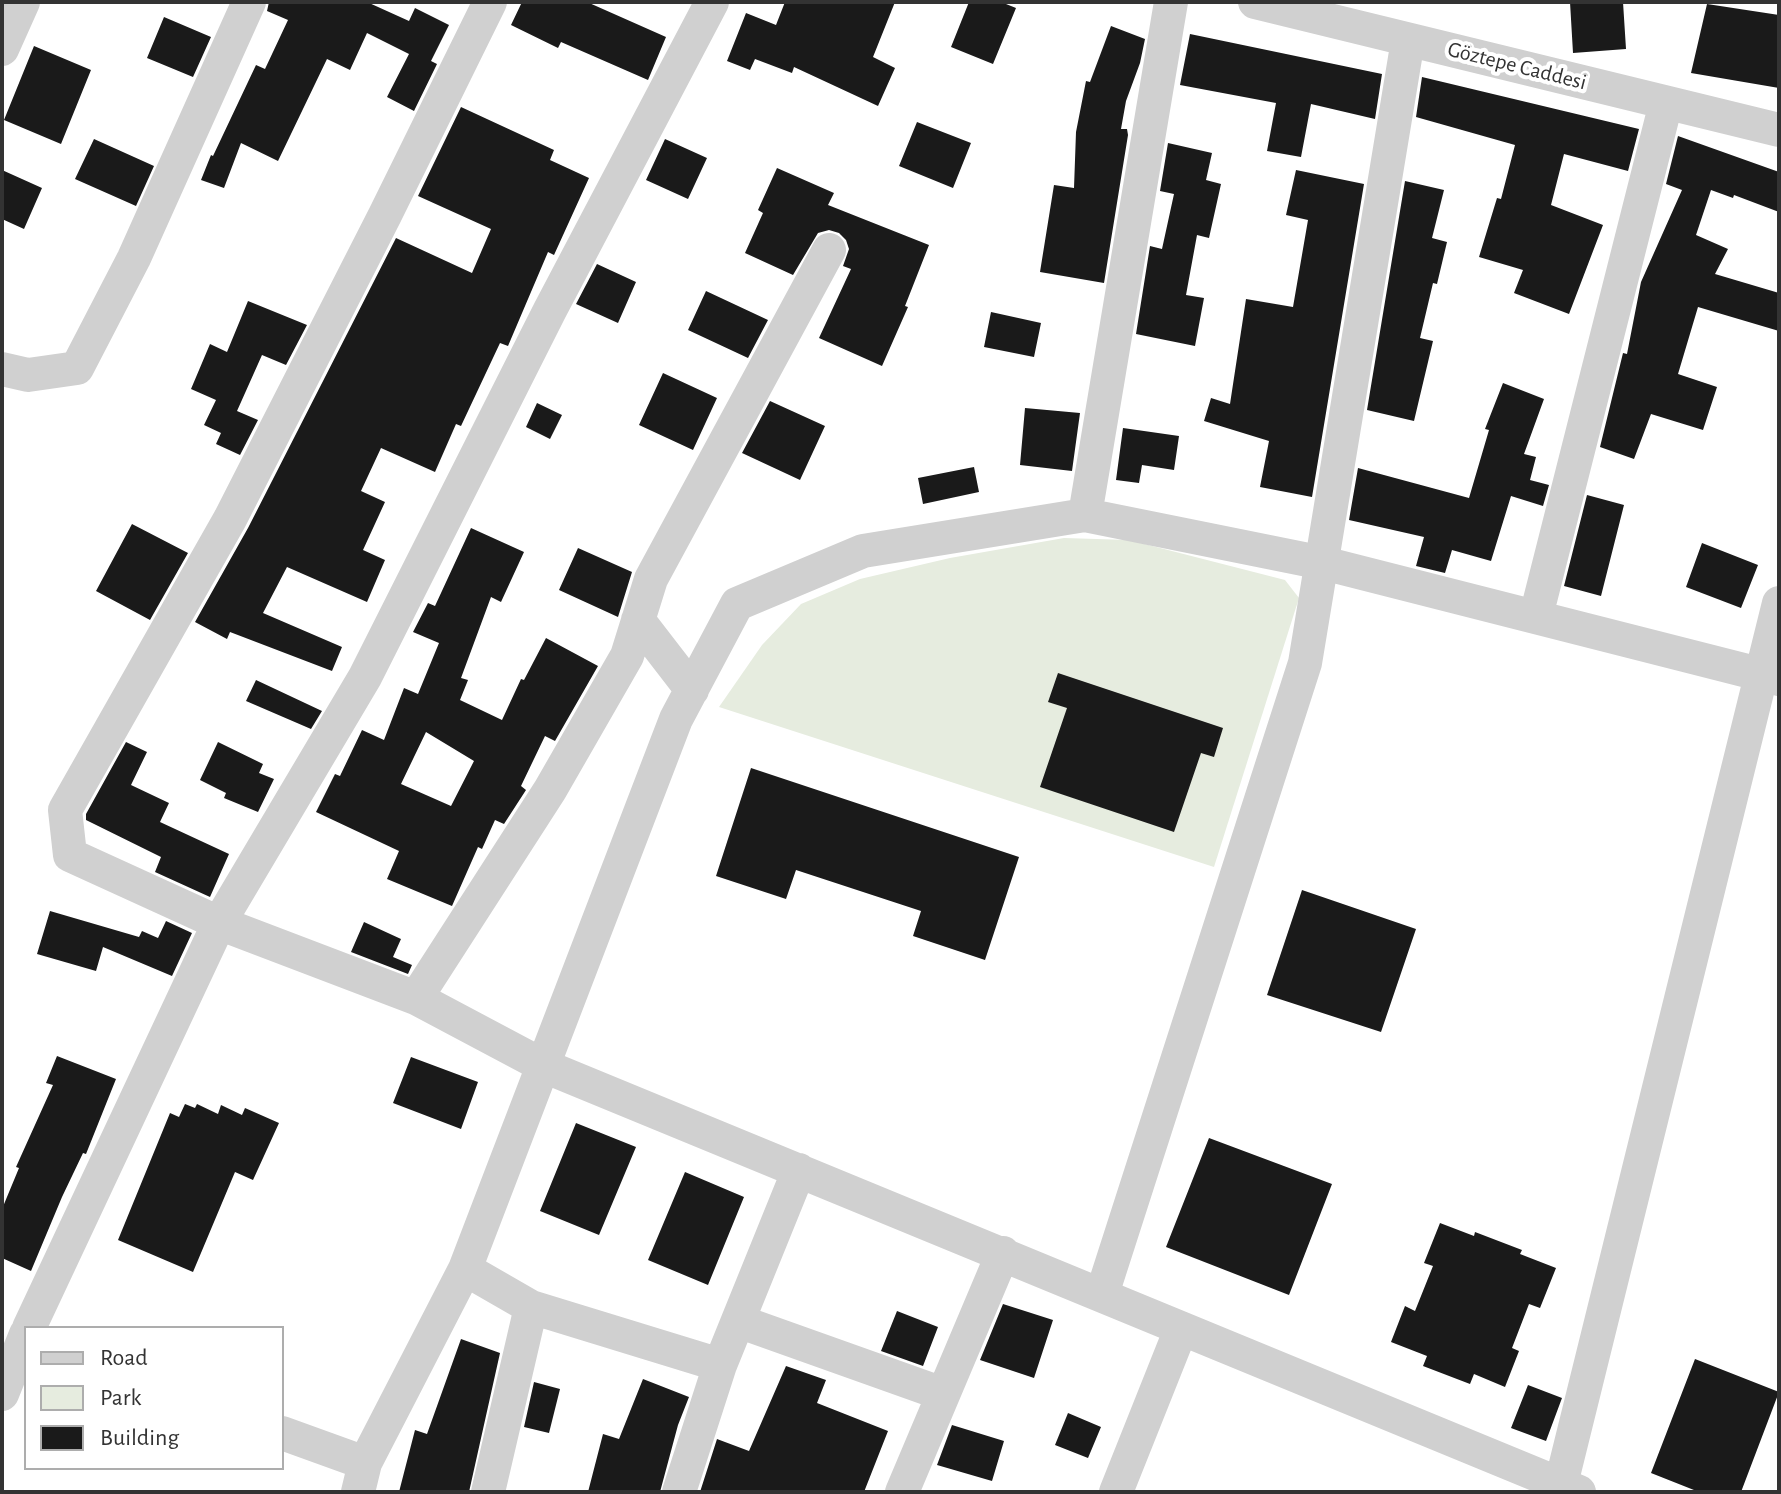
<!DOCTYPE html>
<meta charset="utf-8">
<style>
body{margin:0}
#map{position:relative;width:1781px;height:1494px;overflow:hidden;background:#fff;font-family:"Alegreya Sans",sans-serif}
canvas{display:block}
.frame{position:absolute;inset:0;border:4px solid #333;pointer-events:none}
.legend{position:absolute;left:24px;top:1326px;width:260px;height:144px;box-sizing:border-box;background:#fff;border:2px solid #adadad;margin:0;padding:10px 14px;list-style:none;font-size:24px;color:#333}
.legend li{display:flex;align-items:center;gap:16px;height:40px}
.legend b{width:40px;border:2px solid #adadad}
</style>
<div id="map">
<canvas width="1781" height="1494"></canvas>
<div class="frame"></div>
<ul class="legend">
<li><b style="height:10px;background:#d0d0d0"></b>Road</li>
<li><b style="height:22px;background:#e6ecdf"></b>Park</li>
<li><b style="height:22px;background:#1a1a1a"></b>Building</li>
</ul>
</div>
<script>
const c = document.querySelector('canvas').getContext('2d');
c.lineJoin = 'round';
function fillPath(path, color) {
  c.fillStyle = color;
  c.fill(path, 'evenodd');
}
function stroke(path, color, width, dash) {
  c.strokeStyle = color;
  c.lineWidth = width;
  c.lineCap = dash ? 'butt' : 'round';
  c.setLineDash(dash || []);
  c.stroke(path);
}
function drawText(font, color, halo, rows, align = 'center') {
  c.font = font + ' "Alegreya Sans",sans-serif';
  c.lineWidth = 8;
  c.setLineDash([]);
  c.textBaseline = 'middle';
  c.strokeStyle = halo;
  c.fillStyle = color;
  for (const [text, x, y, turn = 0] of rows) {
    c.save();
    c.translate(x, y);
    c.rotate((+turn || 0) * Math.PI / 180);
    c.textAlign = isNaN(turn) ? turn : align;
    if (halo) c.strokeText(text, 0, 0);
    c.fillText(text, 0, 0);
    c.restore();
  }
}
const green = new Path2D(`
 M1064,538L1129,540L1285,580L1299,598L1214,867L719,707L762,645L801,604L860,579L950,558Z`);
const building = new Path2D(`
 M269,2H367L409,21L415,8L449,25L431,61L437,64L414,111L387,97L409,54L367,33L350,70L327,59L278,161L241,143L224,188L201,180L211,155L213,156L256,65L265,69L288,20L267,11Z
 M522,2H587L666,37L648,80L561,42L558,48L511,25Z
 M785,2H895L873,57L895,68L878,106L794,67L792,73L755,59L750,70L727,61L746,13L776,25Z
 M969,2H1001L1016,8L993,64L951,47Z
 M1570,2H1623L1626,49L1573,53Z
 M1707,4L1779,15V88L1691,73Z
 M164,17L211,37L193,77L147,58Z
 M1111,26L1145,39L1140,63L1126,101L1121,129H1127L1128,135L1104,283L1040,272L1054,185L1074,188L1076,132L1086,81L1090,82Z
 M1190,34L1382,74L1375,119L1311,104L1301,157L1267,151L1276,103L1180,85Z
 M34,46L91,70L61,144L4,120Z
 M1422,77L1639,129L1628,171L1564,154L1551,205L1603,225L1569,314L1514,293L1523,270L1479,257L1497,198L1501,199L1515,145L1416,117Z
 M461,107L554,150L550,160L589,178L554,255L548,252L508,346L500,343L461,426L456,424L435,472L381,448L361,491L385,502L363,550L385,560L367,602L287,567L263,613L342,647L332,671L230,632L227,639L195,622L248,528L396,238L472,273L491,229L418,196Z
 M917,122L971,143L953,188L899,166Z
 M1678,136L1779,172V212L1734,195L1733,198L1711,190L1696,235L1728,249L1715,274L1779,293V331L1698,307L1678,374L1717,387L1703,430L1651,414L1634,459L1600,447L1623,353L1627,354L1641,282L1682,190L1666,184Z
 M94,139L154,166L136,206L75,179Z
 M665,139L707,158L688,199L646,180Z
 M1168,143L1212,153L1206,180L1221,184L1209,238L1197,235L1186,295L1204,298L1195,346L1136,334L1150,246L1162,249L1174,194L1160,191Z
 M777,168L834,193L828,205L929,245L905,306L908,307L882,366L819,338L851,269L843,266L849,249L846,240L839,233L829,230L818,233L793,275L745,253L763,213L758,210Z
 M2,170L42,188L24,229L2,219Z
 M1296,170L1364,184L1312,497L1260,487L1269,441L1204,421L1211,398L1230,404L1246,299L1293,307L1308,220L1286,215Z
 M1405,181L1444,190L1432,238L1447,242L1437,284L1433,283L1420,338L1433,341L1414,421L1367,410Z
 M597,264L636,282L618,323L576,304Z
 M706,291L768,320L748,358L688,330Z
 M248,301L307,325L286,365L262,355L237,411L258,420L240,455L216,444L221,433L204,425L216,400L191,389L210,344L227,352Z
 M991,312L1041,323L1034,357L984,347Z
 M663,373L717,398L693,450L639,425Z
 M1503,383L1544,399L1524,454L1536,457L1530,480L1549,485L1543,506L1511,496L1491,561L1452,550L1445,573L1416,566L1424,537L1349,520L1358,468L1469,498L1489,430L1485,429Z
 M770,401L825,426L800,480L742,453Z
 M537,403L562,415L550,439L526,427Z
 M1025,408L1080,413L1072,471L1020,465Z
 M1123,428L1179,436L1174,470L1142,465L1139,483L1116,480Z
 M974,467L979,492L923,504L918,478Z
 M1587,495L1624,505L1601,596L1564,586Z
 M132,524L188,553L150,620L96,591Z
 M471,528L524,552L501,602L491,597L461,678L468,680L460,700L502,720L521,679L524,680L546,638L598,666L555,741L545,736L521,786L526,790L504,824L495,820L482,849L478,847L452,906L387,879L399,851L316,812L335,774L340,776L362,730L384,740L404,688L418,694L439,643L413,632L428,603L435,606ZM426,732L474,761L451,806L401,784Z
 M1702,543L1758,565L1741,608L1686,587Z
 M578,548L632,572L618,617L559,590Z
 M1058,673L1223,728L1214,757L1201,753L1174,832L1040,787L1067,708L1048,702Z
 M256,680L322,711L311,729L246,701Z
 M126,742L147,752L131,785L169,803L160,822L229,854L210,897L155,872L161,857L86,820V814Z
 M218,742L263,764L259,773L274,779L258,812L224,798L226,793L200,780Z
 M751,768L1019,857L985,960L913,936L921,911L796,870L786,899L716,876Z
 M1302,890L1416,929L1381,1032L1267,995Z
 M50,911L139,937L142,931L158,938L166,921L192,933L172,976L103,947L96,971L37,954Z
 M364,922L401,939L393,957L412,965L408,974L351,952Z
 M57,1056L116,1079L86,1154L83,1153L62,1197L31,1271L2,1258V1209L19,1168L16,1167L53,1085L46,1083Z
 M411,1057L478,1082L461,1129L393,1103Z
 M185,1104L195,1108L197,1104L218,1114L221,1105L242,1115L245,1108L279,1123L253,1180L235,1172L193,1272L118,1240L170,1113L179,1117Z
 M576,1123L636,1147L599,1235L540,1211Z
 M1209,1138L1332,1184L1289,1295L1166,1247Z
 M685,1172L744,1197L708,1285L648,1260Z
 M1440,1223L1474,1236L1475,1232L1522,1250L1520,1254L1556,1268L1540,1308L1529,1304L1512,1348L1519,1351L1505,1387L1474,1374L1470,1384L1423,1366L1427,1356L1391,1342L1405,1306L1415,1311L1433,1266L1424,1263Z
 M1003,1304L1053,1320L1034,1378L980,1360Z
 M897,1311L938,1327L923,1366L881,1351Z
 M461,1339L500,1353L469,1492H399L415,1430L427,1434Z
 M1695,1359L1779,1392L1741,1492H1699L1651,1473Z
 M786,1366L826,1380L817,1403L888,1431L864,1492H700L717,1439L749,1451Z
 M643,1379L689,1397L678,1425L660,1492H588L603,1434L619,1439Z
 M534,1382L560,1389L549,1433L524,1427Z
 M1528,1385L1562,1398L1546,1441L1511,1428Z
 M1068,1413L1101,1427L1088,1458L1055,1445Z
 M952,1425L1004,1441L992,1481L937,1465Z`);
const minor = new Path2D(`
 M712,2L550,310L365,677L219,923L416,998L544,1066L1579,1492
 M1255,2L1779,130
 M2,49L23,2
 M2,369L28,375L77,368L134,258L249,2
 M1085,515L1171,2
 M1536,616L1666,103
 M638,620L692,690
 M416,998L550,790L627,656L651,579L829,250
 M465,1269L531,1307L720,1365
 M1102,1294L1305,663L1408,40
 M738,1321L943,1394
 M29,1328L219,923L70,855L65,810L230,519L385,215L490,2
 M2,1394L26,1334
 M282,1433L365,1463
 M358,1492L365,1463L465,1269L676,719L737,604L863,551L1085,515L1323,563L1779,679
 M488,1492L531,1307
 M679,1492L720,1365L799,1170
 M902,1492L1003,1253
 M1116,1492L1181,1329
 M1559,1492L1779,603`);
const streetNames = [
 ["Göztepe Caddesi",1517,66,14]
];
fillPath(green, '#e6ecdf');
fillPath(building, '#1a1a1a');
stroke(minor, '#d0d0d0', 34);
drawText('22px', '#333', '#fff', streetNames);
</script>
